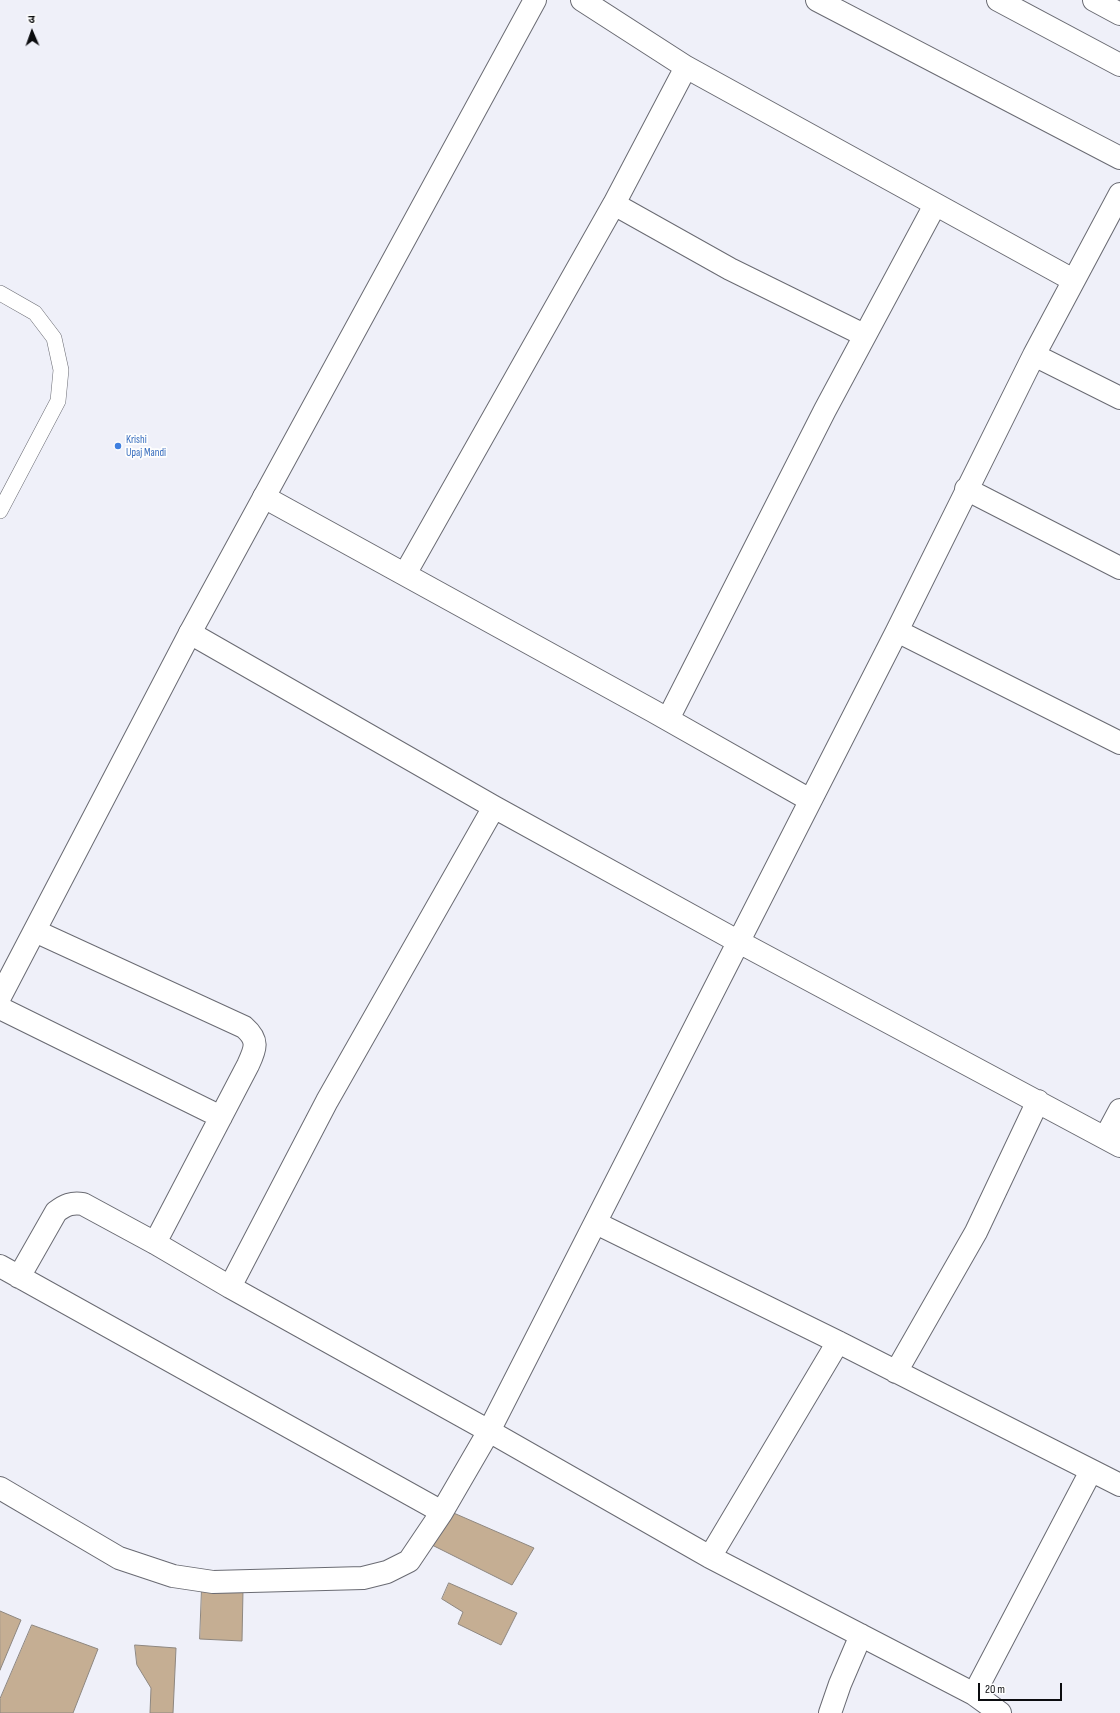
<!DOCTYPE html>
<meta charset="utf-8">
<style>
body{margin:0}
#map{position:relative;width:1120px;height:1713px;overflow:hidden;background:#eff0f9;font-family:"Sofia Sans Condensed","Noto Sans Devanagari",sans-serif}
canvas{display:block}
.north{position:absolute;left:12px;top:12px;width:40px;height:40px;-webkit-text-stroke:3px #fefefe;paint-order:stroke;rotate:358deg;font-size:11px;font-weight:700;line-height:16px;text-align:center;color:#0b0c0f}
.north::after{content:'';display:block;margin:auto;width:14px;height:18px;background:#0b0c0f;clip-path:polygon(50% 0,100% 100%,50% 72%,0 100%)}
.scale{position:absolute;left:978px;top:1683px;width:84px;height:18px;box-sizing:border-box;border:2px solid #0b0c0f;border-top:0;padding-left:5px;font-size:12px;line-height:14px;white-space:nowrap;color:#0b0c0f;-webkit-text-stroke:3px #fefefe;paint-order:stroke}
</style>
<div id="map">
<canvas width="1120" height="1713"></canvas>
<div class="north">उ</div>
<div class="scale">20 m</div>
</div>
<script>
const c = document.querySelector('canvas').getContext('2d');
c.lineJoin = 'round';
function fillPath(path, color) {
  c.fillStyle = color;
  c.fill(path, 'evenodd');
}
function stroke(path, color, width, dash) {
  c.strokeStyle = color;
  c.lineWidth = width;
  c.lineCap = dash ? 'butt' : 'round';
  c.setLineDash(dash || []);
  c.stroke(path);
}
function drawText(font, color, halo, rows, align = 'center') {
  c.font = font + ' "Sofia Sans Condensed",sans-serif';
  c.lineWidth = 3.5;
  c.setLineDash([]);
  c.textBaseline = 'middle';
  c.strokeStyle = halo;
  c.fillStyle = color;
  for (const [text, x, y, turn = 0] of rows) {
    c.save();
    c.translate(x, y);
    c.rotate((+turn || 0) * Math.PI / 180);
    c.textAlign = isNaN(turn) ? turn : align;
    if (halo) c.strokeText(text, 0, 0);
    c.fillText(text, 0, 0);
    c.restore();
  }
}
const building = new Path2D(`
 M449,1511L534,1548L512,1585L432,1545Z
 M449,1583L517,1613L501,1645L458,1624L463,1612L442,1599Z
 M202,1587L243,1590L242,1641L200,1639Z
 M0,1611L21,1620L0,1670Z
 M32,1625L98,1649L73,1713H0V1699Z
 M135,1645L176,1648L173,1713H150L151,1688L137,1665Z`);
const lane = new Path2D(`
 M0,293L35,313L54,338L61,370L58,401L0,511`);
const street = new Path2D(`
 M582,0L686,67L1073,280
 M817,0L1120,158
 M614,204L730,269L864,335
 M1034,355L1120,398
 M966,489L1120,568
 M264,497L653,711L810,800
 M405,574L614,204L686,67
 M897,631L1120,743
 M190,633L494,807L739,942L1120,1146
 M668,719L825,410L935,205
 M494,807L327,1101L230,1287L489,1431L710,1557L974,1694L1091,1471
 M35,931L244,1027C259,1040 256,1048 248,1065L155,1243
 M0,1008L221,1117
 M1105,1138L1120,1110
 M596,1223L838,1342L1120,1485
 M0,1266L442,1512
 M19,1277L56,1212C65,1205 72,1202 83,1204L155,1243L230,1287
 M896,1372L976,1232L1038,1101
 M0,1488L119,1558L173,1576L213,1582L363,1578L387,1572L409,1561L442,1512L489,1431L897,631L1034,355L1120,194
 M710,1557L838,1342
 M974,1694L1000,1713
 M830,1713L840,1684L861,1635`);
const secondary = new Path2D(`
 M0,997L190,633L535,0`);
const primary = new Path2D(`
 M998,0L1120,65
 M1094,0L1120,14`);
const markers = [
 [118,446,4,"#3f7fe0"]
];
const shopNames = [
 ["Krishi",126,440],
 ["Upaj Mandi",126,453]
];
fillPath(building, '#c5ae93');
stroke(building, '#8e8780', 1);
stroke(lane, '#6a6b73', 16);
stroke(street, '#6a6b73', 24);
stroke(secondary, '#6a6b73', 24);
stroke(primary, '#6a6b73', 24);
stroke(lane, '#fff', 15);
stroke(street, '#fff', 22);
stroke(secondary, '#fff', 22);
stroke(primary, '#fff', 22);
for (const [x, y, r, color] of markers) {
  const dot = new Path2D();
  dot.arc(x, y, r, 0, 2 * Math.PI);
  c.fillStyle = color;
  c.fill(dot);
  stroke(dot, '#fefefe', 1.5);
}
drawText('11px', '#366cbe', '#fefefe', shopNames, 'left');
</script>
